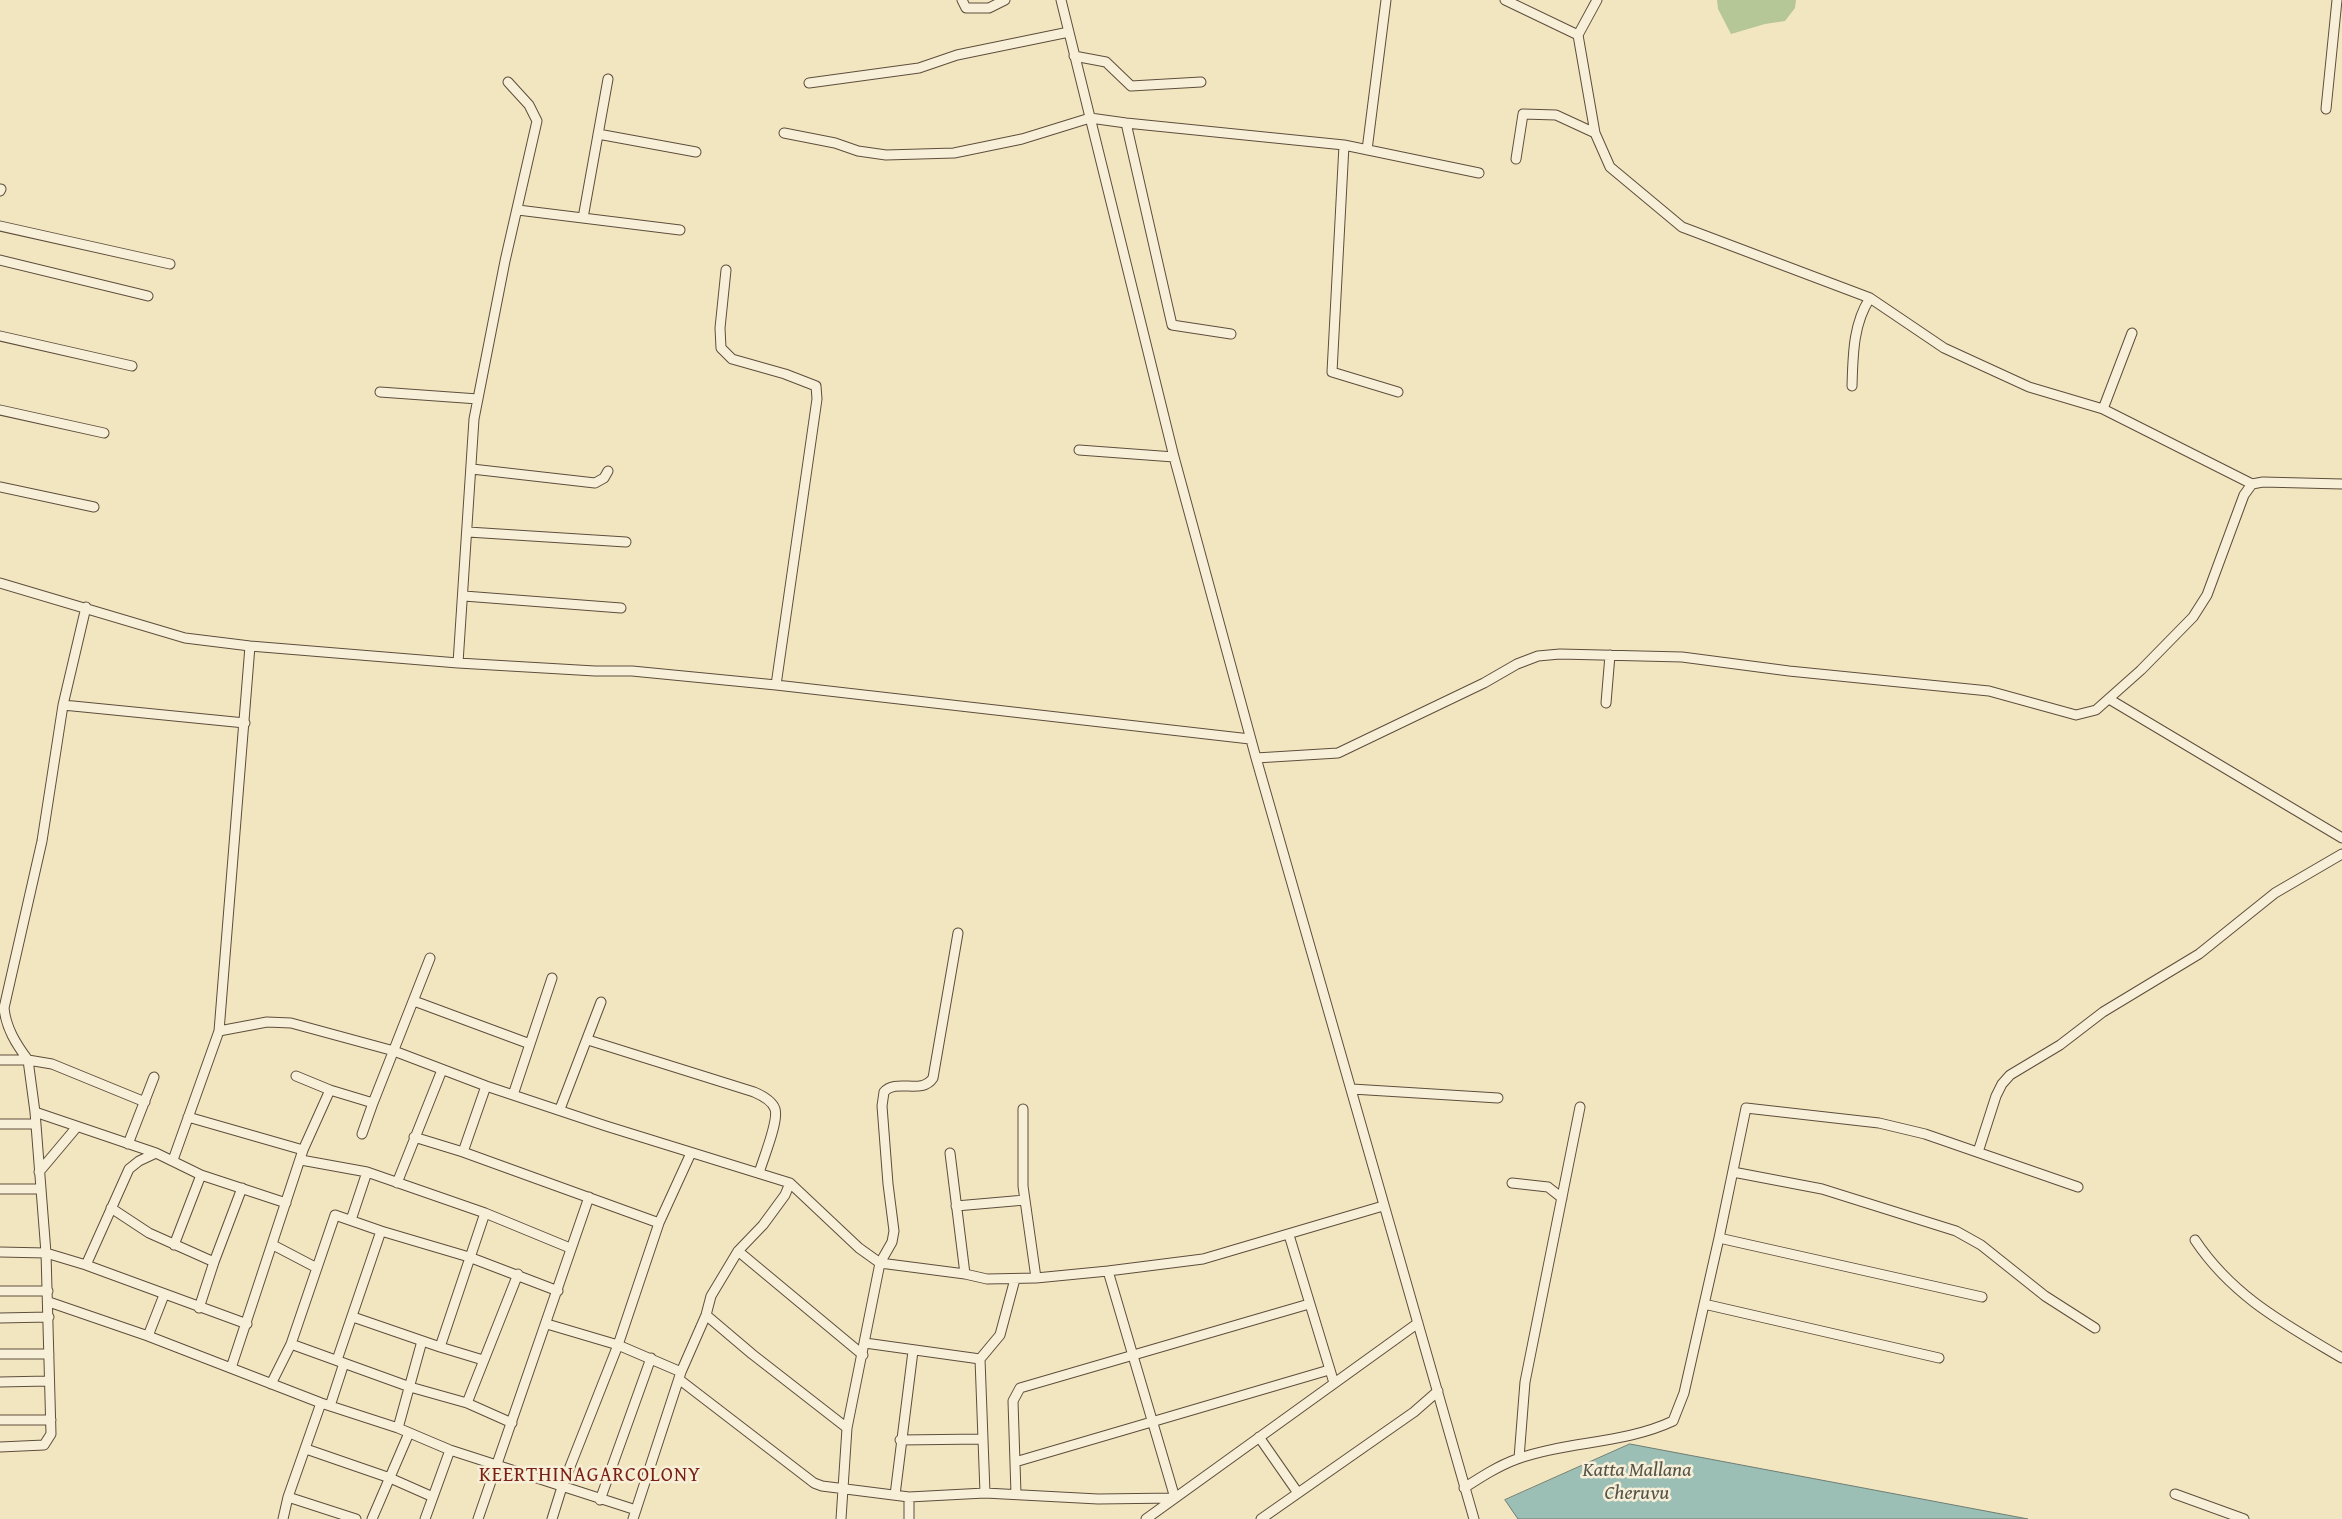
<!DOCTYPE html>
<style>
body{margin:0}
canvas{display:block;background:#f2e6c1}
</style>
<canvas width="2342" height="1519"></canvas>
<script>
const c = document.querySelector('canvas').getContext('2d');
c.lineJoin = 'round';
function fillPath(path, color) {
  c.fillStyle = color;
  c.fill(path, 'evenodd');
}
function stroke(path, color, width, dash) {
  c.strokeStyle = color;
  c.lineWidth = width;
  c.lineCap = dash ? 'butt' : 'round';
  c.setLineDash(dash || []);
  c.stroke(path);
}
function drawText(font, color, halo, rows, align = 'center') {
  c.font = font + ' "Gentium Book Plus",serif';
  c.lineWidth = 5;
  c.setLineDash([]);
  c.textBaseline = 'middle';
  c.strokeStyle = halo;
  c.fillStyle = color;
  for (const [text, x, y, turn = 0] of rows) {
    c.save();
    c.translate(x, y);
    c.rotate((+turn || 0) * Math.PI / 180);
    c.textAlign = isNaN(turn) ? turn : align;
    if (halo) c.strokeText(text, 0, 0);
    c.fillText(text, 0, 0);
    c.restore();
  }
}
const green = new Path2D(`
 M1717,0H1796L1795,8L1785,21L1765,24L1731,34L1718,9Z`);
const water = new Path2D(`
 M1630,1444L2028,1519H1518L1505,1500Z`);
const minor = new Path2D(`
 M962,0L966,8H989L1005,0
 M1061,0L1174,457L1256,758L1474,1519
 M1505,0L1578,35
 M1597,0L1578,35L1595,133L1610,167L1682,227L1870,298L1944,348L2029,387L2103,409L2252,484
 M1074,56L1106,62L1131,86L1201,82
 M809,83L919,68L957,55L1069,32
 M2326,109L2337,0
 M1126,123L1172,325L1231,334
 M784,133L835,143L858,151L886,155L954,153L1022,139L1090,118L1126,123L1344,145L1479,173
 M598,134L696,152
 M1344,145L1332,372L1398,392
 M1367,150L1386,0
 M1516,159L1523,114L1556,115L1595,133
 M0,191L1,189
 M518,210L680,230
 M583,218L608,79
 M0,226L170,264
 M0,260L148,296
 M726,270L720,328L721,348L732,359L785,374L816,386L817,399L776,685
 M0,336L132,366
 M1852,386C1853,355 1853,324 1870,298
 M380,392L478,399
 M2103,409L2132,333
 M0,410L104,433
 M1079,450L1174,457
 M472,469L595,483L604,478L608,471
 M0,487L94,507
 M468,532L626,542
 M0,583L185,638L250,646L458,663L595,671H632L776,685L1250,739
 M464,596L621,608
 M86,607L63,705L42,841L4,1008C6,1028 16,1044 28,1060L52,1064L145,1102
 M458,663L474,419L505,261L537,121L529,105L508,82
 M2109,699L2342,838
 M1606,703L1610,655
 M63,705L245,723
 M1256,758L1338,753L1484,683L1517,664L1538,656L1560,654L1682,657L1789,671L1989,691L2076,715L2096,710L2141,670L2193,617L2207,595L2244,495L2252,484L2263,482L2342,484
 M414,1001L530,1044
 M219,1031L267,1022L291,1023L394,1051L486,1086L606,1126L790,1183L859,1248L880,1263L965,1274L987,1279L1036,1278L1108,1271L1203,1259L1383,1206
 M588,1040L754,1092C761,1095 772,1100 775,1109C779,1121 763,1159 759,1173
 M0,1060H28L35,1112L46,1253L51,1434L44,1445L0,1447
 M296,1076L330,1090L373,1103L430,958
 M1352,1089L1498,1098
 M513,1095L552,978
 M560,1109L601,1002
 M1023,1109V1186L1036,1278
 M35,1112L156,1153L201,1175L286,1203
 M188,1117L303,1150
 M0,1124H36
 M362,1134L373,1103
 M414,1137L463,1152L659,1223
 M128,1144L154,1077
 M463,1152L486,1086
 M1978,1152L1996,1096L2002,1084L2010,1075L2060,1045L2103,1012L2199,954L2275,893L2342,854
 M950,1153L965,1274
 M173,1160L219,1031L250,646
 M301,1160L367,1172
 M39,1172L76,1128
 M1733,1172L1822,1189L1956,1231L1981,1245L2045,1296L2095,1328
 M397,1183L442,1070
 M1512,1183L1548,1187L1562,1198
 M0,1189H41
 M956,1206L1025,1200
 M111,1208L149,1233L214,1262
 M351,1220L367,1172L485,1213L570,1248
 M381,1231L469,1257L558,1291
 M1289,1235L1334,1383
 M1719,1238L1982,1297
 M2195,1240C2233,1297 2285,1324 2342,1358
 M174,1245L201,1175
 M273,1245L317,1268
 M738,1251L863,1355
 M0,1252L46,1253L86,1265L247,1324
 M86,1265L129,1169L139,1161L156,1153
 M0,1291H48
 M49,1302L148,1336L321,1403L398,1428L450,1450L636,1510
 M1704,1304L1939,1358
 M199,1308L214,1262L242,1188
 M706,1315L752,1354L847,1428
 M353,1317L440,1347L483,1360
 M0,1318L49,1317
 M547,1324L618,1345L681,1372
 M148,1336L164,1295
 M865,1343L980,1359
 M291,1344L410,1387L467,1403L512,1423
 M440,1347L485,1213
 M0,1354H49
 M231,1368L303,1150L330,1090
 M680,1380L814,1483L822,1486L909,1497L985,1493L1098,1499L1175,1498L1108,1271
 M0,1382L48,1381
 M271,1384L291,1344L335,1215L381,1231L337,1360
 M467,1403L518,1274
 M330,1406L344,1363
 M0,1420H51
 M398,1428L422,1341
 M1259,1437L1298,1493
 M900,1440L982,1439
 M306,1449L390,1478L433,1497
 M1519,1458L1525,1382L1580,1107
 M1015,1462L1329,1370
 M1464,1488C1481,1477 1498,1466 1517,1459C1568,1441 1624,1444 1673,1421L1684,1393L1719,1238L1746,1108L1879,1123L1925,1134L2078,1187
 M985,1493L980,1359L1000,1335L1015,1279
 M1016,1494L1013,1401L1020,1388L1309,1304
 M2175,1494L2244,1519
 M895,1495L913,1351
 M288,1497L356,1519
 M909,1497V1519
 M600,1500L651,1358
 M283,1519L288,1497L321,1403
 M372,1519L409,1433
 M425,1519L450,1450
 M478,1519L589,1197
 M552,1519L562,1487L618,1345L659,1223L691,1153
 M633,1519L681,1372L706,1315L711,1296L738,1251L763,1225L785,1195L790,1183
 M841,1519L847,1428L880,1263L892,1242L894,1231L888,1184L882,1106L884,1092C896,1078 922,1095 933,1078L958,933
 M1146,1519L1418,1323
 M1261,1519L1414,1412L1438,1391`);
const waterNames = [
 ["Katta Mallana",1637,1471],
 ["Cheruvu",1637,1494]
];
const neighbourhoodNames = [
 ["KEERTHINAGARCOLONY",590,1476]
];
fillPath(green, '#b5c697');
fillPath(water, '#9bbfb5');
stroke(water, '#6f7d73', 1);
stroke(minor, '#5e4e3c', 11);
stroke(minor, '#f7efd7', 9);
drawText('italic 20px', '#54544a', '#f7efd7', waterNames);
c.letterSpacing = '1px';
drawText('20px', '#7a1f14', '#f7efd7', neighbourhoodNames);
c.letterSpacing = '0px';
</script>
